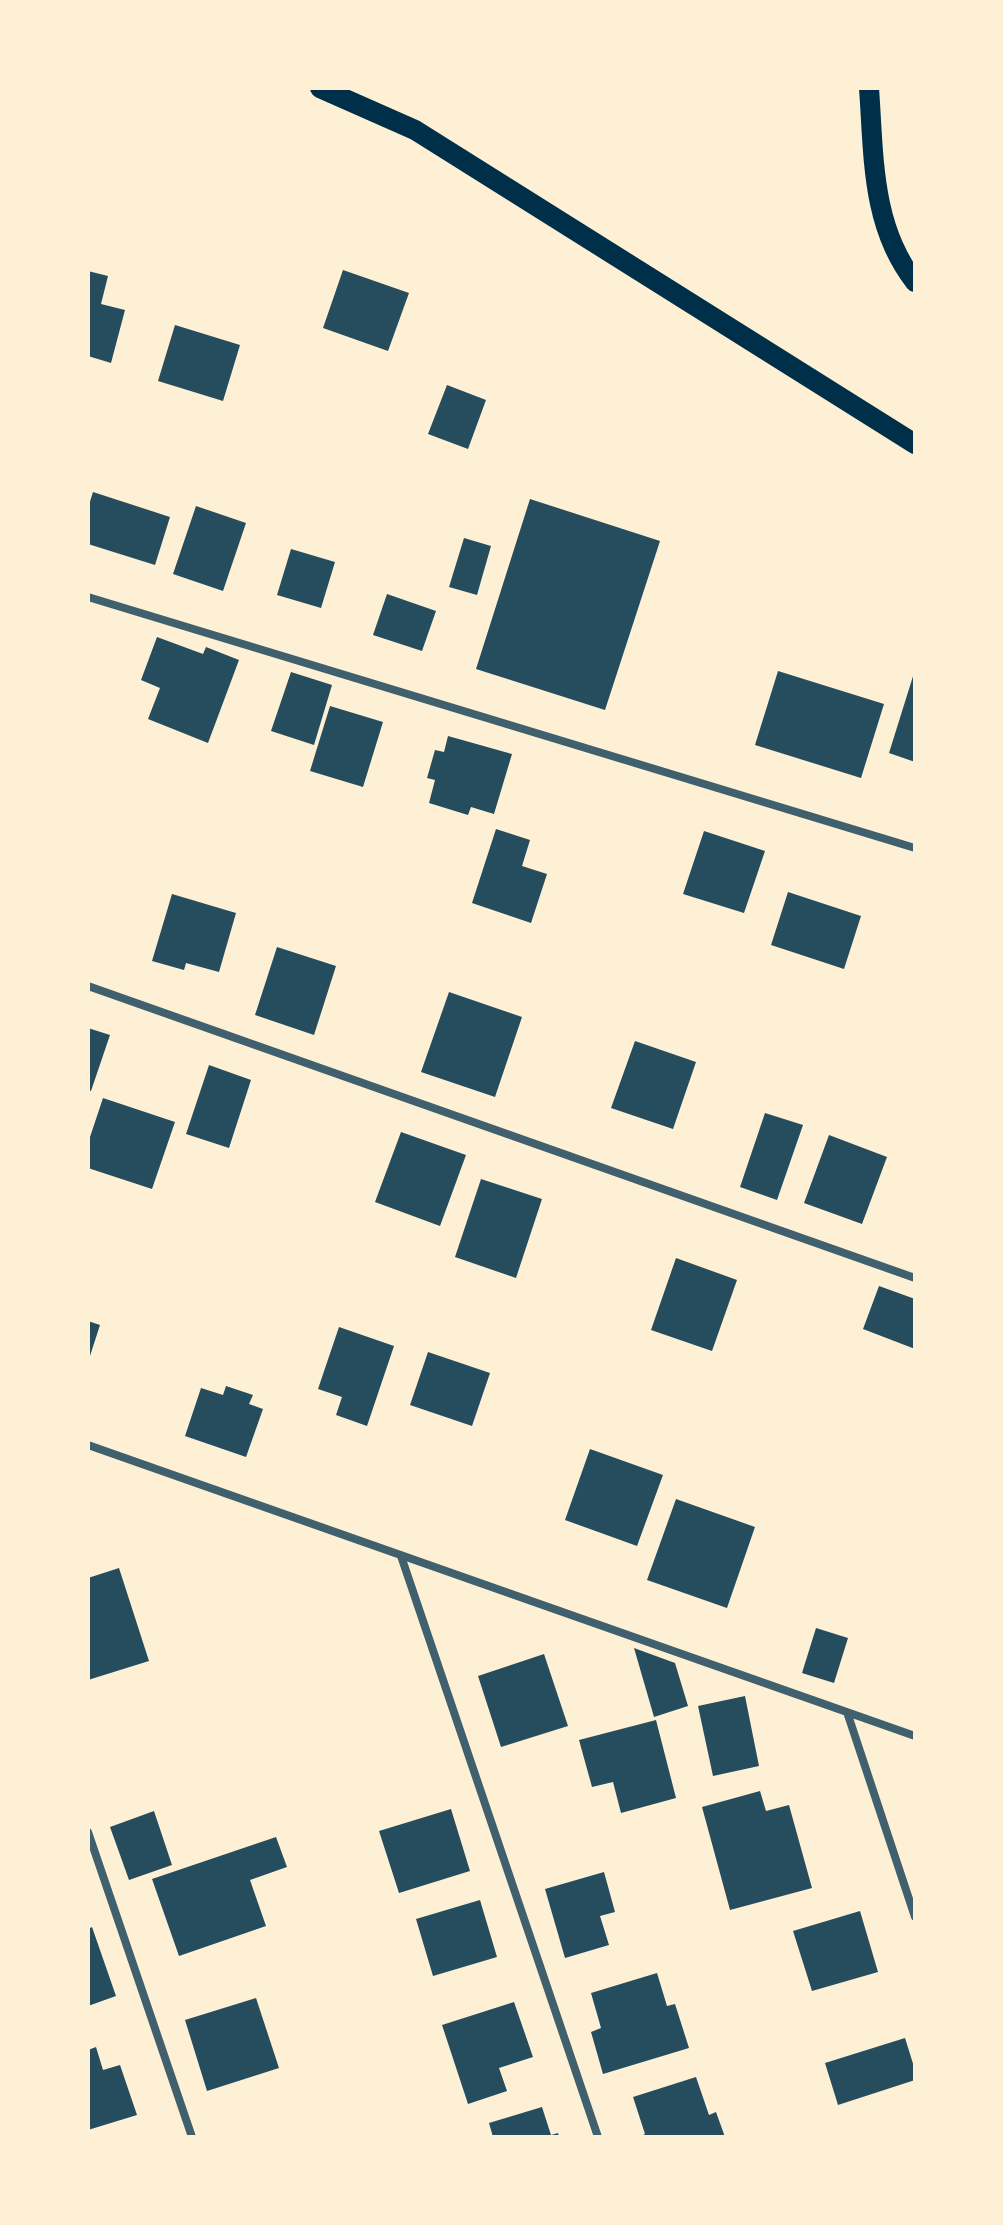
<!DOCTYPE html>
<style>
body{margin:0}
#map{position:relative;width:1003px;height:2225px;overflow:hidden;background:#fdf0d5;font-family:Roboto,sans-serif}
canvas{display:block}
.frame{position:absolute;inset:0;border:90px solid #fdf0d5;pointer-events:none}
</style>
<div id="map">
<canvas width="1003" height="2225"></canvas>
<div class="frame"></div>
</div>
<script>
const c = document.querySelector('canvas').getContext('2d');
c.lineJoin = 'round';
function fillPath(path, color) {
  c.fillStyle = color;
  c.fill(path, 'evenodd');
}
function stroke(path, color, width, dash) {
  c.strokeStyle = color;
  c.lineWidth = width;
  c.lineCap = dash ? 'butt' : 'round';
  c.setLineDash(dash || []);
  c.stroke(path);
}
const building = new Path2D(`
 M343,270L409,293L388,351L323,328Z
 M88,271L108,276L101,304L125,310L111,363L88,356Z
 M175,325L240,345L223,401L158,381Z
 M447,385L486,400L468,449L428,434Z
 M93,492L170,517L155,565L88,544V508Z
 M530,499L660,541L605,710L476,669Z
 M196,506L246,523L223,591L173,574Z
 M464,538L491,546L477,595L449,587Z
 M291,549L335,562L321,608L277,595Z
 M387,594L436,611L422,651L373,635Z
 M157,637L203,654L206,647L239,660L208,743L148,719L160,688L141,680Z
 M778,671L884,704L861,778L755,745Z
 M291,672L332,685L314,745L271,731Z
 M914,673H915V762L889,753Z
 M330,706L383,722L363,787L310,771Z
 M448,736L512,754L494,814L471,807L468,815L429,803L435,780L427,778L435,750L444,752Z
 M496,829L530,840L522,866L547,874L531,923L472,903Z
 M704,831L765,851L744,913L683,894Z
 M788,892L861,916L844,969L771,945Z
 M172,894L236,913L219,972L186,963L184,970L152,961Z
 M277,947L336,966L314,1035L255,1015Z
 M449,992L522,1017L495,1097L421,1072Z
 M88,1028L110,1035L91,1091L88,1090Z
 M635,1041L696,1062L673,1129L611,1108Z
 M209,1065L251,1080L229,1148L186,1134Z
 M103,1098L175,1122L152,1189L88,1168V1143Z
 M765,1113L803,1125L777,1200L740,1187Z
 M401,1132L466,1155L440,1226L375,1202Z
 M829,1135L887,1157L862,1224L804,1203Z
 M481,1179L542,1199L516,1278L455,1257Z
 M676,1258L737,1280L712,1351L651,1330Z
 M879,1286L915,1299V1349L863,1329Z
 M88,1321L100,1325L89,1359H88Z
 M339,1327L394,1346L367,1426L336,1415L342,1397L318,1389Z
 M428,1352L490,1373L472,1426L410,1405Z
 M226,1386L253,1395L249,1404L263,1409L246,1457L185,1436L201,1388L223,1395Z
 M590,1449L663,1475L637,1546L565,1520Z
 M676,1499L755,1527L727,1608L647,1580Z
 M119,1568L149,1661L88,1680V1578Z
 M816,1628L848,1638L834,1683L802,1673Z
 M634,1648L675,1663L688,1706L654,1717Z
 M544,1654L568,1726L501,1747L478,1676Z
 M745,1696L759,1766L713,1776L698,1706Z
 M656,1720L676,1798L621,1813L613,1782L592,1787L579,1740Z
 M760,1791L766,1811L789,1805L812,1888L730,1910L702,1807Z
 M451,1809L470,1871L399,1893L379,1831Z
 M154,1811L172,1865L129,1880L110,1827Z
 M276,1837L287,1867L250,1880L266,1926L179,1956L152,1879Z
 M604,1872L615,1912L600,1916L609,1945L565,1958L545,1889Z
 M480,1900L497,1957L433,1976L416,1919Z
 M860,1911L878,1972L812,1991L793,1931Z
 M92,1927L116,1996L88,2006V1929Z
 M657,1973L667,2006L675,2004L689,2048L603,2074L591,2032L601,2028L591,1993Z
 M256,1998L279,2068L207,2091L185,2020Z
 M514,2002L533,2057L499,2068L507,2091L468,2104L442,2025Z
 M905,2038L915,2070V2080L838,2105L825,2063Z
 M96,2047L103,2070L120,2065L137,2115L88,2130V2050Z
 M696,2077L709,2115L716,2112L725,2137H639L645,2134L633,2097Z
 M542,2107L551,2135L558,2133L559,2137H493L489,2123Z`);
const minor = new Path2D(`
 M88,597L915,848
 M88,986L915,1278
 M88,1445L915,1736
 M401,1556L598,2137
 M847,1712L915,1917
 M88,1832L192,2137`);
const primary = new Path2D(`
 M320,88L415,130L915,444
 M869,88C874,156 871,226 915,282`);
fillPath(building, '#264d5e');
stroke(minor, '#3f606c', 8);
stroke(primary, '#003049', 20);
</script>
